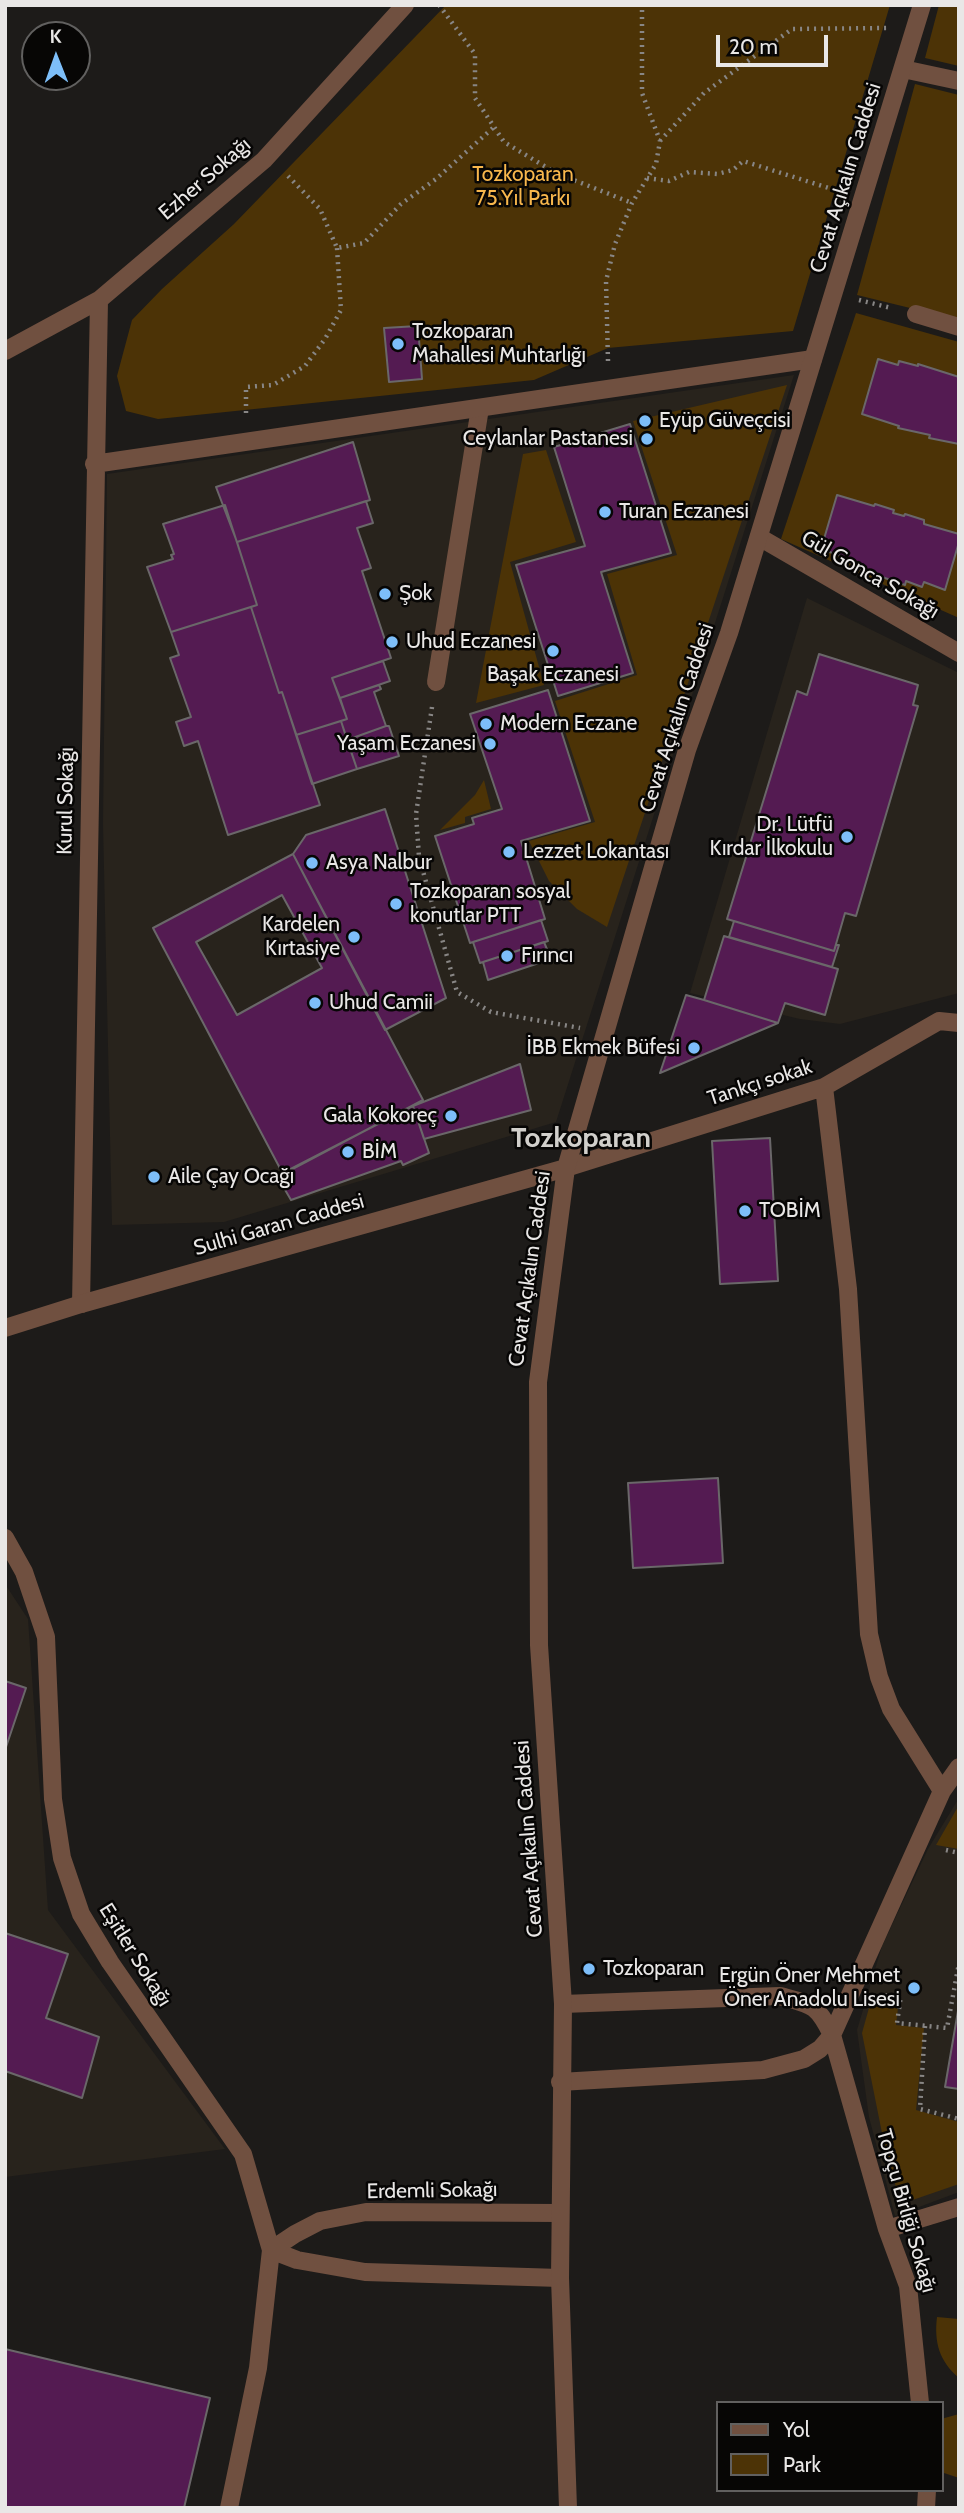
<!DOCTYPE html>
<meta charset="utf-8">
<style>
body{margin:0}
#map{position:relative;width:964px;height:2513px;overflow:hidden;background:#1d1b19;font-family:Cabin,sans-serif}
canvas{display:block}
.frame{position:absolute;inset:0;border:7px solid #e9e7e6;pointer-events:none}
.legend{position:absolute;left:716px;top:2401px;width:228px;height:91px;box-sizing:border-box;background:#070605;border:2px solid #61605f;margin:0;padding:9px 12px;list-style:none;font-size:21px;color:#e9e7e6}
.legend li{display:flex;align-items:center;gap:14px;height:35px}
.legend b{width:35px;border:2px solid #61605f}
.north{position:absolute;left:21px;top:21px;width:70px;height:70px;box-sizing:border-box;background:#070605;border:2px solid #61605f;border-radius:50%;rotate:359deg;font-size:19px;font-weight:700;line-height:28px;text-align:center;color:#e9e7e6}
.north::after{content:'';display:block;margin:auto;width:24px;height:32px;background:#7dbef9;clip-path:polygon(50% 0,100% 100%,50% 72%,0 100%)}
.scale{position:absolute;left:716px;top:35px;width:112px;height:32px;box-sizing:border-box;border:4px solid #e9e7e6;border-top:0;padding-left:9px;font-size:21px;line-height:24px;white-space:nowrap;color:#e9e7e6;-webkit-text-stroke:5px #070605;paint-order:stroke}
</style>
<div id="map">
<canvas width="964" height="2513"></canvas>
<div class="frame"></div>
<ul class="legend">
<li><b style="height:9px;background:#705040"></b>Yol</li>
<li><b style="height:19px;background:#4c3306"></b>Park</li>
</ul>
<div class="north">K</div>
<div class="scale">20 m</div>
</div>
<script>
const c = document.querySelector('canvas').getContext('2d');
c.lineJoin = 'round';
function fillPath(path, color) {
  c.fillStyle = color;
  c.fill(path, 'evenodd');
}
function stroke(path, color, width, dash) {
  c.strokeStyle = color;
  c.lineWidth = width;
  c.lineCap = dash ? 'butt' : 'round';
  c.setLineDash(dash || []);
  c.stroke(path);
}
function drawText(font, color, halo, rows, align = 'center') {
  c.font = font + ' Cabin,sans-serif';
  c.lineWidth = 5;
  c.setLineDash([]);
  c.textBaseline = 'middle';
  c.strokeStyle = halo;
  c.fillStyle = color;
  for (const [text, x, y, turn = 0] of rows) {
    c.save();
    c.translate(x, y);
    c.rotate((+turn || 0) * Math.PI / 180);
    c.textAlign = isNaN(turn) ? turn : align;
    if (halo) c.strokeText(text, 0, 0);
    c.fillText(text, 0, 0);
    c.restore();
  }
}
const built = new Path2D(`
 M794,375L556,1122L224,1222L112,1225L103,824L107,474Z
 M807,598L959,673V993L840,1024L800,1019L690,993Z
 M5,1584L28,1619L48,1910L225,2149L5,2177Z
 M959,1798V2192L895,2216L869,2117L857,2030L882,1946L928,1849Z`);
const green = new Path2D(`
 M446,5H890L793,331L608,348L534,380L158,419L126,411L117,376L132,320L162,289L234,224Z
 M939,5H959V66L925,58Z
 M915,84L959,95V320L857,295Z
 M856,313L959,342V618L781,539Z
 M787,385L607,927L577,909L549,881L529,841L595,822L555,701L637,675L607,574L677,555L633,421Z
 M546,450L576,542L510,562L544,685L476,703L523,454Z
 M484,780L491,809L465,817V823L440,830L475,795Z
 M959,1805V1849L936,1845Z
 M872,1997L899,1999L896,2025L924,2028L916,2110L959,2122V2184L901,2204L886,2153L862,2033Z
 M937,2317L959,2319V2378C939,2361 934,2342 937,2317Z
 M959,2414V2478L944,2473L941,2468V2419Z`);
const building = new Path2D(`
 M418,326L422,379L389,382L384,328Z
 M878,359L898,365L899,361L918,366V364L959,377V444L929,438L930,435L898,428L899,426L862,414Z
 M630,424L671,553L601,572L633,673L558,696L516,565L585,546L554,447Z
 M353,442L370,500L237,542L216,487Z
 M837,495L874,506L875,504L894,510L893,513L904,516L905,514L924,520V524L959,534V542L945,590L924,582L922,587L906,581L905,585L856,568L857,565L840,559L841,556L821,549Z
 M366,501L373,523L357,528L371,568L362,571L391,658L332,678L347,719L296,735L282,692L279,693L251,607L257,605L237,542Z
 M225,505L257,605L171,632L147,567L173,559L171,555L174,554L163,524Z
 M251,607L279,693L282,692L320,805L228,835L198,741L184,746L176,722L191,717L170,658L179,655L171,632Z
 M819,654L918,685L913,705L918,706L856,916L845,913L834,951L727,919L797,691L807,695Z
 M383,661L390,681L340,698L332,678Z
 M379,685L381,689L374,692L386,726L347,740L341,721L347,719L340,698Z
 M548,690L590,821L521,841L545,919L470,943L435,836L474,824L472,818L502,809L470,714Z
 M341,721L357,769L312,784L296,735Z
 M386,726H389L399,756L357,769L347,740Z
 M385,809L446,998L385,1030L293,854L306,835Z
 M293,854L423,1100L283,1174L153,928ZM282,895L322,968L237,1015L196,942Z
 M541,920L548,941L480,963L473,942Z
 M734,921L834,951L836,945H839L832,967L729,937Z
 M724,936L838,969L825,1015L785,1003L778,1023L704,1000Z
 M544,942L551,959L488,980L483,962Z
 M686,995L704,1000L778,1023L660,1073Z
 M520,1064L531,1110L424,1139L413,1106Z
 M413,1106L429,1153L403,1165L401,1161L291,1200L277,1176Z
 M770,1138L778,1281L720,1284L712,1141Z
 M718,1478L723,1563L633,1568L628,1483Z
 M5,1681L26,1688L5,1750Z
 M5,1933L68,1954L46,2018L99,2037L82,2098L5,2071Z
 M959,2005V2089L945,2087Z
 M5,2349L210,2398L184,2508H5Z`);
const path = new Path2D(`
 M439,5L475,54V98L504,142L556,173L632,203
 M660,141L704,93L792,29L887,28
 M288,176L320,209L337,248L364,243L401,204L436,179L494,127
 M647,178L669,181L689,172L717,174L733,170L743,161L835,190
 M859,300L891,308
 M608,361L606,281L615,244L632,203L656,164L660,141L642,93V5
 M246,413V387L273,385L305,366L325,339L341,310L337,248
 M432,707L416,814L419,857L457,992L491,1012L580,1028
 M946,1850L959,1853
 M878,1996L901,1995L897,2023L947,2028L959,1963
 M925,2026L920,2109L959,2119`);
const service = new Path2D(`
 M436,682L480,408`);
const minor = new Path2D(`
 M903,69L959,81
 M916,314L959,327
 M5,351L99,300L264,160L405,5
 M94,464L813,359
 M759,537L959,653
 M824,1087L848,1289L869,1634L879,1677L891,1709L942,1791
 M566,1168L824,1087L939,1021L959,1023
 M81,1304L99,300
 M5,1538L24,1572L46,1637L53,1799L62,1858L81,1914L110,1962L243,2154L271,2250L258,2368L229,2508
 M560,2082L763,2070L804,2059L820,2049L832,2035C817,2004 812,2005 780,1996L563,2004
 M887,2229L959,2207
 M271,2250L295,2234L320,2221L366,2212L559,2213
 M271,2250L297,2260L365,2272L560,2278
 M920,2403L908,2286L887,2229L832,2035L942,1791L959,1767
 M926,2508L927,2490`);
const tertiary = new Path2D(`
 M5,1328L81,1304L566,1168
 M568,2508L560,2278L563,2004L539,1645L538,1382L566,1168L687,750L729,633L922,5`);
const markers = [
 [398,344,7,"#7dbef9"],
 [645,421,7,"#7dbef9"],
 [647,439,7,"#7dbef9"],
 [605,512,7,"#7dbef9"],
 [385,594,7,"#7dbef9"],
 [392,642,7,"#7dbef9"],
 [553,651,7,"#7dbef9"],
 [486,724,7,"#7dbef9"],
 [490,744,7,"#7dbef9"],
 [847,837,7,"#7dbef9"],
 [509,852,7,"#7dbef9"],
 [312,863,7,"#7dbef9"],
 [396,904,7,"#7dbef9"],
 [354,937,7,"#7dbef9"],
 [507,956,7,"#7dbef9"],
 [315,1003,7,"#7dbef9"],
 [694,1048,7,"#7dbef9"],
 [451,1116,7,"#7dbef9"],
 [348,1152,7,"#7dbef9"],
 [154,1177,7,"#7dbef9"],
 [745,1211,7,"#7dbef9"],
 [589,1969,7,"#7dbef9"],
 [914,1988,7,"#7dbef9"]
];
const parkNames = [
 ["Tozkoparan",523,175],
 ["75.Yıl Parkı",523,199]
];
const streetNames = [
 ["Cevat Açıkalın Caddesi",846,178,-73],
 ["Ezher Sokağı",205,179,-41],
 ["Gül Gonca Sokağı",870,575,30],
 ["Cevat Açıkalın Caddesi",677,718,-72],
 ["Kurul Sokağı",66,801,-89],
 ["Tankçı sokak",760,1083,-18],
 ["Sulhi Garan Caddesi",279,1225,-16],
 ["Cevat Açıkalın Caddesi",530,1269,-82],
 ["Cevat Açıkalın Caddesi",529,1839,-94],
 ["Eşitler Sokağı",135,1955,58],
 ["Erdemli Sokağı",432,2191,-1],
 ["Topçu Birliği Sokağı",906,2211,74]
];
const poiNames = [
 ["Tozkoparan",412,332],
 ["Mahallesi Muhtarlığı",412,356],
 ["Eyüp Güveçcisi",659,421],
 ["Ceylanlar Pastanesi",633,439,"right"],
 ["Turan Eczanesi",619,512],
 ["Şok",399,594],
 ["Uhud Eczanesi",406,642],
 ["Başak Eczanesi",553,675,"center"],
 ["Modern Eczane",500,724],
 ["Yaşam Eczanesi",476,744,"right"],
 ["Dr. Lütfü",833,825,"right"],
 ["Kırdar İlkokulu",833,849,"right"],
 ["Lezzet Lokantası",523,852],
 ["Asya Nalbur",326,863],
 ["Tozkoparan sosyal",410,892],
 ["konutlar PTT",410,916],
 ["Kardelen",340,925,"right"],
 ["Kırtasiye",340,949,"right"],
 ["Fırıncı",521,956],
 ["Uhud Camii",329,1003],
 ["İBB Ekmek Büfesi",680,1048,"right"],
 ["Gala Kokoreç",437,1116,"right"],
 ["BİM",362,1152],
 ["Aile Çay Ocağı",168,1177],
 ["TOBİM",759,1211],
 ["Tozkoparan",603,1969],
 ["Ergün Öner Mehmet",900,1976,"right"],
 ["Öner Anadolu Lisesi",900,2000,"right"]
];
const districtNames = [
 ["Tozkoparan",581,1139]
];
fillPath(built, '#28231c');
fillPath(green, '#4c3306');
fillPath(building, '#541b52');
stroke(building, '#6a6769', 2);
stroke(path, '#888685', 4.5, [2, 5]);
stroke(service, '#705040', 18);
stroke(minor, '#705040', 18);
stroke(tertiary, '#705040', 18);
for (const [x, y, r, color] of markers) {
  const dot = new Path2D();
  dot.arc(x, y, r, 0, 2 * Math.PI);
  c.fillStyle = color;
  c.fill(dot);
  stroke(dot, '#070605', 2.5);
}
drawText('21px', '#f8b74c', '#070605', parkNames);
drawText('21px', '#e9e7e6', '#070605', streetNames);
drawText('21px', '#e9e7e6', '#070605', poiNames, 'left');
drawText('bold 28px', '#d1cfcb', '#070605', districtNames);
</script>
